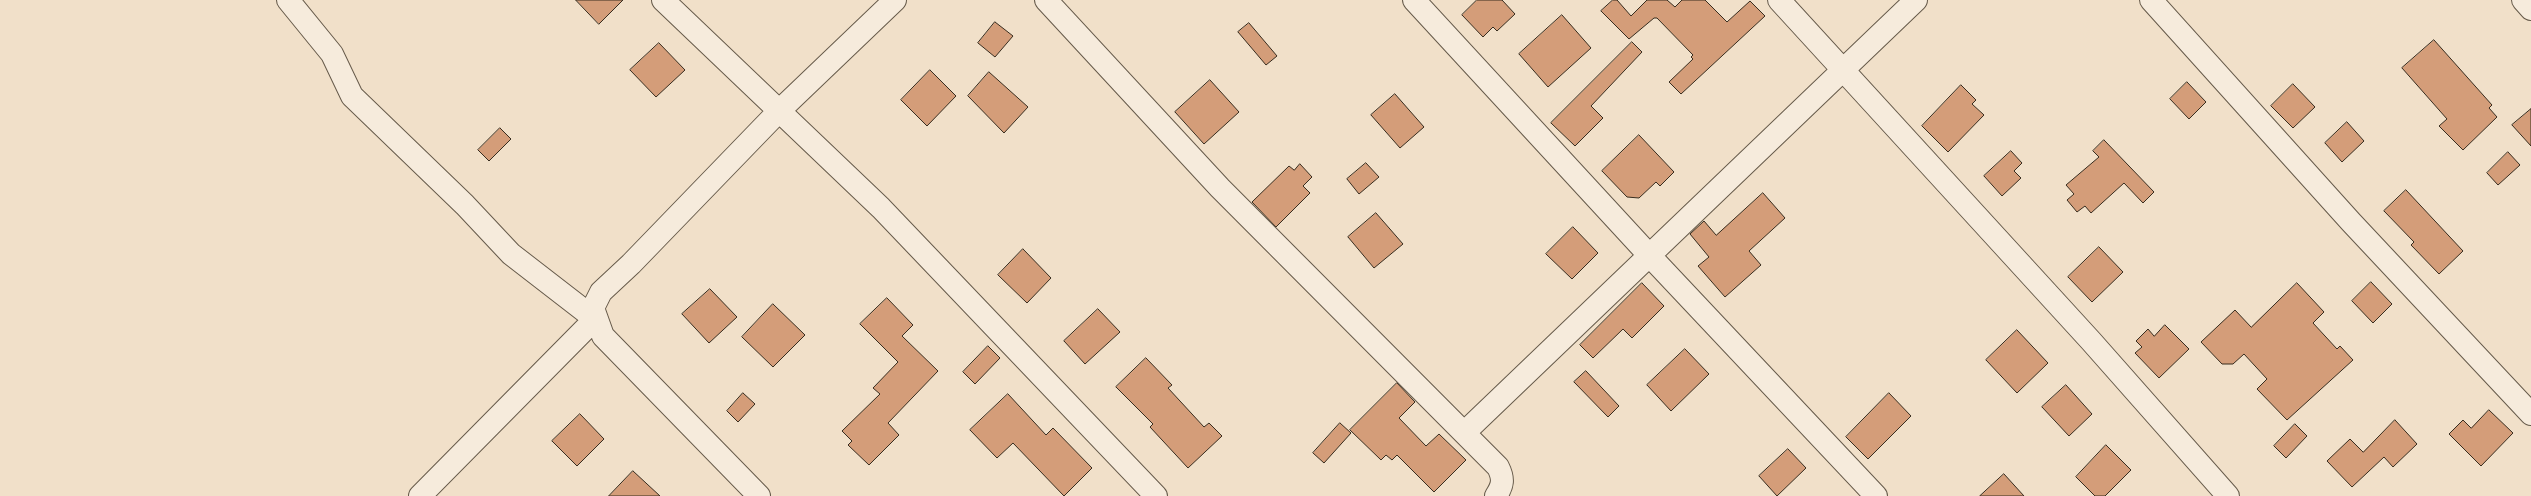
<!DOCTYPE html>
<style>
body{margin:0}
canvas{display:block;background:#f1e0c9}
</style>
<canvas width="2531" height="496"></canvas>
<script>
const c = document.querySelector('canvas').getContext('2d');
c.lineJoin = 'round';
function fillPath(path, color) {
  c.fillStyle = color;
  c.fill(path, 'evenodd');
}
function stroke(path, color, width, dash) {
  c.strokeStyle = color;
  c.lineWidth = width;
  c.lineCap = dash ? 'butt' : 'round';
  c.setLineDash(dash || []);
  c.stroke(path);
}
const building = new Path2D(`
 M576,0H623L599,24Z
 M1477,0H1502L1515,14L1497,31L1493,27L1483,37L1462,15Z
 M1613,0H1617L1631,16L1647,0H1667L1675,7L1682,0H1705L1727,22L1750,1L1765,16L1681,94L1669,82L1693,59L1691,57L1693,55L1657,18H1654L1629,39L1601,11Z
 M1562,15L1591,48L1548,87L1519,54Z
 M995,22L1013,36L995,57L978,43Z
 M1249,23L1277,56L1266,65L1238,32Z
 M2434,40L2492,105L2489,108L2497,117L2463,150L2439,126L2447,119L2402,68Z
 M1632,42L1642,52L1591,106L1603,118L1575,146L1551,123Z
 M659,43L685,70L656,97L630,70Z
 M930,70L956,96L927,126L901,100Z
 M989,72L1028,107L1004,133L968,96Z
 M1210,80L1239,112L1204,144L1175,112Z
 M2187,82L2206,102L2189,119L2170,99Z
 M2293,84L2315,107L2293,128L2271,106Z
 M1961,85L1976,100L1972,104L1984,115L1948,152L1922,126Z
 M1395,94L1424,127L1400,148L1371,115Z
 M2531,109V146L2512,125Z
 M2347,122L2364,141L2342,162L2325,143Z
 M500,128L511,139L489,161L478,150Z
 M1639,135L1674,172L1660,186L1656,182L1639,198L1627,197L1602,171Z
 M2104,140L2154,192L2143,203L2124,183L2091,213L2085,206L2077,212L2067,200L2074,194L2066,185L2099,157L2093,151Z
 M2011,151L2022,163L2014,171L2021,178L2002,196L1984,176Z
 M2508,152L2520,165L2498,185L2487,173Z
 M1366,163L1379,177L1359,194L1347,179Z
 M1300,164L1312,177L1303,186L1310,193L1276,227L1252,202L1289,166L1294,170Z
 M2406,190L2463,251L2439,274L2411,245L2414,242L2384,211Z
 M1763,193L1785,218L1749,251L1761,265L1725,297L1698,266L1709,257L1690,234L1704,221L1716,235Z
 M1376,213L1403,244L1374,268L1348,237Z
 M1573,227L1598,253L1572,279L1546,254Z
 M2099,247L2123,272L2092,302L2068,277Z
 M1023,249L1051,278L1027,303L998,275Z
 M2371,282L2392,304L2373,323L2352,301Z
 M1642,283L1664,306L1632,338L1623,329L1593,358L1580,345Z
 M2297,283L2324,312L2313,323L2337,349L2340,346L2353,360L2287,420L2257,389L2267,379L2244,354L2233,364H2222L2201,342L2235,310L2251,327Z
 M710,289L737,317L709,343L682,314Z
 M887,298L913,325L902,336L938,371L888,423L899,435L869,465L848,445L852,441L842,431L880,394L873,388L898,362L860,324Z
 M773,304L805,335L773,367L742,337Z
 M1098,309L1120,332L1085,364L1064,341Z
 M2165,325L2189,349L2159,378L2135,353L2142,347L2136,341L2148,329L2154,336Z
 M2017,330L2048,363L2017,393L1986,360Z
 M988,346L1000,358L975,384L963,372Z
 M1685,349L1709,374L1671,411L1647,385Z
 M1146,358L1172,385L1168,388L1204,427L1209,423L1222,436L1188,468L1150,427L1153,424L1116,387Z
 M1586,371L1619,406L1608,417L1574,382Z
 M1397,383L1415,402L1399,418L1426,446L1439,434L1466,460L1434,492L1397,455L1392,460L1386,455L1381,460L1350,430Z
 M2066,385L2092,414L2069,436L2042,407Z
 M743,393L755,404L738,422L727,411Z
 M1889,393L1911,416L1868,459L1846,437Z
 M1008,394L1046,435L1053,428L1092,468L1064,496L1013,443L997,458L970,430Z
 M2489,410L2513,433L2481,466L2449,434L2463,420L2471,428Z
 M580,414L604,439L577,466L552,441Z
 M2395,420L2417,444L2393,467L2384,457L2352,487L2327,461L2350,439L2363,452Z
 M1340,423L1351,433L1324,463L1313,453Z
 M2295,424L2307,436L2286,458L2274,446Z
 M2106,445L2131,470L2105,496H2095L2076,477Z
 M1788,449L1806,468L1777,496L1759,476Z
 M633,471L660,496H609Z
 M2004,474L2024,496H1980Z`);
const minor = new Path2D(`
 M288,0L332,54L352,96L465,205L511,254L595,319
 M663,0L881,208L1156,496
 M1046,0L1220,188L1498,467C1504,479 1503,485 1496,496
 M1414,0L1649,255L1876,496
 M1779,0L2091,341L2228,496
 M2151,0L2351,222L2531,414
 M2523,0L2531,9
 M1465,432L1916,0
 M420,496L595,319
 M759,496L603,336L593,308L601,292L631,264L779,111L895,0`);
fillPath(building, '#d49d79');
stroke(building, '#382d1f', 1);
stroke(minor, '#665a4a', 24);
stroke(minor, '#f6ebdc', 22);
</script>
